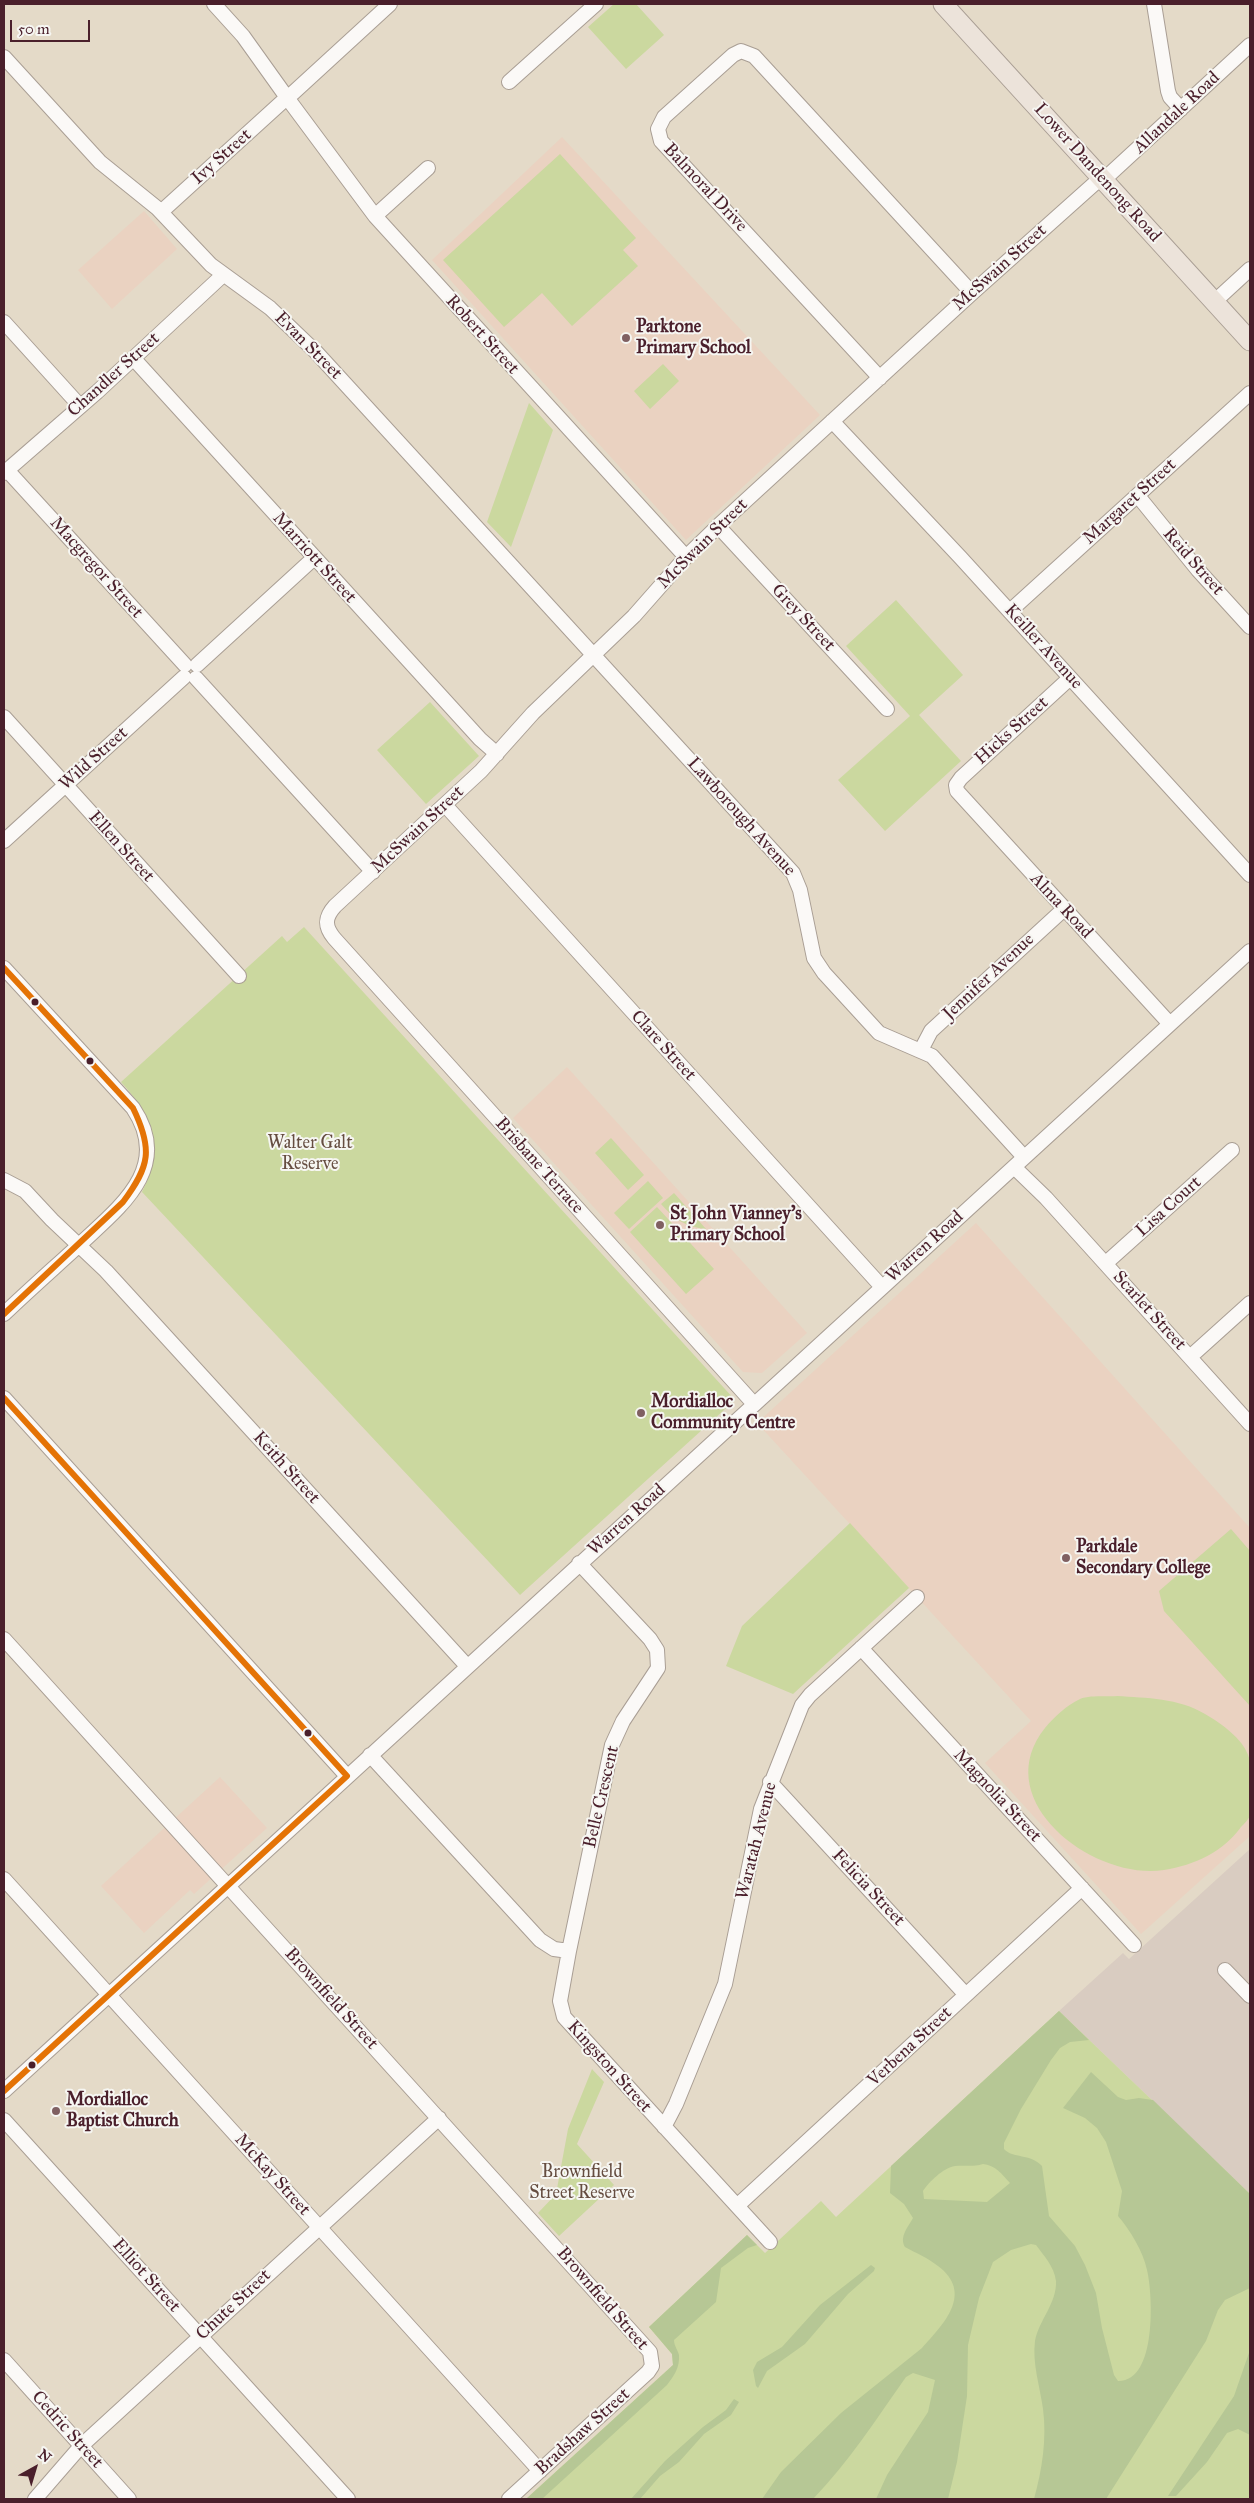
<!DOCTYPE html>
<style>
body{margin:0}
#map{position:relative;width:1254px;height:2503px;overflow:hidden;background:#e4dac8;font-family:"IM FELL Great Primer",serif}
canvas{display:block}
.frame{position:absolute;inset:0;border:5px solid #4a1f2b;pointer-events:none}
.north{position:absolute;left:10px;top:2443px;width:50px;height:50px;-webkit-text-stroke:4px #f6f6f2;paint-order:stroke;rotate:39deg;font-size:14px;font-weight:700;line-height:20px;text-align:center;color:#4a1f2b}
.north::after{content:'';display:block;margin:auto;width:18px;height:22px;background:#4a1f2b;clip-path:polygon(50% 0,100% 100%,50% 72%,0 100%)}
.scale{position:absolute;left:10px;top:20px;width:80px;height:22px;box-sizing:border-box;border:2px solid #4a1f2b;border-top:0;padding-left:6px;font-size:15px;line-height:18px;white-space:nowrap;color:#4a1f2b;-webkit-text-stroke:4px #f6f6f2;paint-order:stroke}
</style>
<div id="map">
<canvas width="1254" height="2503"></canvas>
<div class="frame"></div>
<div class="north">N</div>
<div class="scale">50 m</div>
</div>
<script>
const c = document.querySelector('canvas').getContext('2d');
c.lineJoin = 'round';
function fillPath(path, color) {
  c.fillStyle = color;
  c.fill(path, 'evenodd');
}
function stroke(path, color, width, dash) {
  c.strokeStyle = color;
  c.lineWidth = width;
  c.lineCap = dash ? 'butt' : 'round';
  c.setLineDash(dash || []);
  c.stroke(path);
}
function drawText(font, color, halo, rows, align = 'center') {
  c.font = font + ' "IM FELL Great Primer",serif';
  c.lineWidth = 4;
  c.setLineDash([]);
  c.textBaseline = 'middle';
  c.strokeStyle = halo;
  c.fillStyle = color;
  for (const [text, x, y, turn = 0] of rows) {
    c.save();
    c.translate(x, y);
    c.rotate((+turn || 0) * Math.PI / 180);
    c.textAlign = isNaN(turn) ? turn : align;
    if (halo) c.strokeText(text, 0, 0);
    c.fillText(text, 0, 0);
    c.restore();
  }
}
const built = new Path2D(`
 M562,137L820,415L686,540L432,260Z
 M144,211L177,249L112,309L78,270Z
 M567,1067L807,1333L762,1373L743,1372L513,1118Z
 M976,1223L1250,1528V1836L1141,1934L985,1763L1031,1721L757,1423Z
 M220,1777L267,1828L194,1894L190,1890L144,1933L101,1886Z`);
const industrial = new Path2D(`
 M1250,1849V2194L1059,2011L1123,1953L1129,1959Z`);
const green = new Path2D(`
 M614,4H636L664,35L626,69L588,27Z
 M560,154L636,238L623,250L638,266L572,326L542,293L504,327L443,260Z
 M663,364L679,381L650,409L634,391Z
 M529,403L553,430L511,547L487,522Z
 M896,600L963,675L919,715L961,761L885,831L838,780L910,716L846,646Z
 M430,702L479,756L426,804L377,750Z
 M304,927L735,1400L520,1595L142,1192C165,1147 153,1117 121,1082L282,936L287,942Z
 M611,1138L644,1175L628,1190L595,1153Z
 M648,1181L663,1198L629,1229L614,1213Z
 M674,1193L706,1229C686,1227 674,1219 661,1204Z
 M657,1207L714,1269L686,1294L630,1232Z
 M850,1523L909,1588L793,1694L726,1666L742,1626Z
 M1231,1529L1250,1551V1706L1164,1611L1159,1591Z
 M1117,1696C1146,1698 1179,1698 1205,1714C1222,1724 1247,1741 1250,1762C1251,1769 1250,1777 1250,1785C1250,1793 1253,1807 1250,1815C1249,1819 1244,1824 1241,1827C1223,1852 1195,1865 1164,1870C1093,1881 987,1800 1045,1728C1055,1716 1066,1706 1080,1699C1089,1695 1106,1697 1117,1696Z
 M1059,2011L1250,2194V2499H526L673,2365L672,2354L649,2327L747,2235L765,2253L821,2201L836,2217Z
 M592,2069L604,2082L577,2144L614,2185L559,2236L538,2213L556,2194L568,2129Z`);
const forest = new Path2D(`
 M1059,2011L1089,2040L1070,2042L1060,2048L1051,2060L1021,2109L1004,2143V2149C1013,2159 1030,2153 1042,2166L1049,2216L1075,2246L1085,2265L1096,2293L1102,2328L1114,2375L1118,2381C1157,2382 1153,2295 1147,2270C1143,2251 1130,2230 1118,2216L1122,2191L1106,2142L1097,2128L1085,2118L1063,2108L1091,2072L1118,2097L1126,2100L1139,2098L1153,2100L1250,2194V2288L1225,2300L1218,2310L1206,2341L1106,2499H1034C1042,2470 1047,2439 1043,2409C1040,2387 1032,2363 1035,2341C1039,2320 1057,2303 1056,2281C1054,2266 1044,2256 1036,2245L1031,2244L1011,2250L993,2262L979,2298L968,2345L967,2396L957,2462L948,2499H876L887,2475L928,2412L935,2380L913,2373L906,2377C877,2418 848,2463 813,2499H762L781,2472L841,2413L922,2348C944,2324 974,2293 938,2266C928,2258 916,2253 905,2247C899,2237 908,2227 913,2218L904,2204L890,2193L891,2166ZM983,2164C995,2165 1002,2174 1010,2183L987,2202L924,2199L923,2191C929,2182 943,2168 955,2166C965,2165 973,2167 983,2164Z
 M747,2235L757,2245L748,2248L721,2268L716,2302L674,2340C674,2346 678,2350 679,2355C680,2367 674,2376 667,2385L542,2499H526L673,2365L672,2354L649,2327Z
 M871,2265L875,2268L874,2271L848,2294L805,2344L767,2371L758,2388L756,2386L753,2370L757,2362L782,2347L820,2305Z
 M1250,2350V2435L1238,2429L1227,2433L1207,2462L1176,2496H1168L1234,2396Z
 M734,2399L739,2402L731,2415L704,2434L679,2462L660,2476L640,2499H631L665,2461L703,2427L726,2410Z`);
const minor = new Path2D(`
 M214,4L243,36L283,92
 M1154,4L1168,91L1170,97L1181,109
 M4,57L100,162L157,208L211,265L270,308L316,352L793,873L800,890L814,958L824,973L879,1033L932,1056L1024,1157
 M509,82L596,4
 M293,93L390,4
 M291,103L375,216L686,557
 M161,212L282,102
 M375,216L428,168
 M1214,302L1250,269
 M4,322L80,406
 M134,359L480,739L497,754
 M880,378L661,141L658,129L664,117L733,55L741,51L754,56L972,293
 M832,421L960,557L1250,875
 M7,470L185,665
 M4,473L97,392L223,275
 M1138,496L1198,570L1250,627
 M718,526L887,709
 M1010,611L1250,393
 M197,665L314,558
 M196,678L373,872
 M1070,678L961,778L956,785L957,791L1170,1024
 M4,717L239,976
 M445,805L882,1287
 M4,841L184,677
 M4,968L133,1108C174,1169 117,1209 77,1247C53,1269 28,1291 4,1314
 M921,1050L931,1031L1064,909
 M1014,1167L1046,1198L1250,1424
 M4,1180L25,1191L52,1220L106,1271L467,1666
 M1106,1263L1232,1150
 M1190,1357L1250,1303
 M4,1398L347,1776
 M754,1404L334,938C324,926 325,917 335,906L481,771L533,713L634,616L686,557L718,526L972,293L1094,184L1111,173L1250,45
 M4,1639L650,2352L652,2366L648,2372L509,2499
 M861,1648L1134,1945
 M370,1755L540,1940L554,1949L569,1951L560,2001L564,2017L770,2242
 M770,1782L966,1995
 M4,1879L540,2471
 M569,1951L612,1745L623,1721L658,1668L657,1650L650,1639L579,1563
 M1225,1970L1250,1996
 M4,2091L1250,951
 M4,2120L348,2499
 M664,2127L676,2104L725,1984L761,1809L802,1705L810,1695L917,1597
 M737,2206L1082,1888
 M4,2360L129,2499
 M35,2499L81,2446L439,2118`);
const highway = new Path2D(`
 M943,4L1250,341`);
const bus1 = new Path2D(`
 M4,968L133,1108C153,1149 150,1166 123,1202L4,1314
 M4,1398L347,1776
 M4,2091L347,1776`);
const markers = [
 [626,338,5,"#806062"],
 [35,1002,4.5,"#4a1f2b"],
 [90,1061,4.5,"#4a1f2b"],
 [660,1225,5,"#806062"],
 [641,1413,5,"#806062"],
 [1066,1558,5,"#806062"],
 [308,1733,4.5,"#4a1f2b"],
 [32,2065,4.5,"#4a1f2b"],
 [56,2111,5,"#806062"]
];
const streetNames = [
 ["Allandale Road",1177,113,-43],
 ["Ivy Street",222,157,-42],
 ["Lower Dandenong Road",1097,173,48],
 ["Balmoral Drive",705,188,47],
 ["McSwain Street",1000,268,-42],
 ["Robert Street",482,335,48],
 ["Evan Street",308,346,45],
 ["Chandler Street",114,375,-42],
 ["Margaret Street",1130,502,-42],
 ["McSwain Street",703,544,-45],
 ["Marriott Street",314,558,48],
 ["Reid Street",1193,562,49],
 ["Macgregor Street",96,568,48],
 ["Grey Street",803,618,47],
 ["Keiller Avenue",1043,647,48],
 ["Hicks Street",1012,731,-42],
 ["Wild Street",94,759,-42],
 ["Lawborough Avenue",741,817,48],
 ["McSwain Street",418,830,-43],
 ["Ellen Street",121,847,48],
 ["Alma Road",1061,906,47],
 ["Jennifer Avenue",989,977,-43],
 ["Clare Street",663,1046,48],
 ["Brisbane Terrace",539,1166,48],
 ["Lisa Court",1169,1207,-42],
 ["Warren Road",925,1247,-42],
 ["Scarlet Street",1149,1311,48],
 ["Keith Street",286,1468,48],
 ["Warren Road",627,1520,-42],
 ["Magnolia Street",997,1796,47],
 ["Belle Crescent",602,1797,-77],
 ["Waratah Avenue",757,1841,-76],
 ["Felicia Street",868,1888,47],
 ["Brownfield Street",331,1999,48],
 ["Verbena Street",910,2047,-43],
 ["Kingston Street",609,2067,48],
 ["McKay Street",272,2175,48],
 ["Elliot Street",146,2276,48],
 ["Brownfield Street",602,2299,49],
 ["Chute Street",234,2305,-43],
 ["Cedric Street",67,2430,48],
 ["Bradshaw Street",583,2432,-42]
];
const poiNames = [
 ["Parktone",636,328],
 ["Primary School",636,349],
 ["St John Vianney's",670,1215],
 ["Primary School",670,1236],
 ["Mordialloc",651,1403],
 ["Community Centre",651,1424],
 ["Parkdale",1076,1548],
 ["Secondary College",1076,1569],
 ["Mordialloc",66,2101],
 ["Baptist Church",66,2122]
];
const parkNames = [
 ["Walter Galt",310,1144],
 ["Reserve",310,1165],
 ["Brownfield",582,2173],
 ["Street Reserve",582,2194]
];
fillPath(built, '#ead2c1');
fillPath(industrial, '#d9ccc1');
fillPath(green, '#cbd89f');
fillPath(forest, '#b6c795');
stroke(minor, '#a99e94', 16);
stroke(highway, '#a99e94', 21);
stroke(minor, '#fbf9f7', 14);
stroke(highway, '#ece3da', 19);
stroke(bus1, '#e47306', 6);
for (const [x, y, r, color] of markers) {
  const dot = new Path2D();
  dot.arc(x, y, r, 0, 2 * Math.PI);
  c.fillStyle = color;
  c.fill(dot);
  stroke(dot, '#f6f6f2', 2);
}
drawText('18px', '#4a1f2b', '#f6f6f2', streetNames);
drawText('bold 18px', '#4a1f2b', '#f6f6f2', poiNames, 'left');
drawText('18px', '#654d40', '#f6f6f2', parkNames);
</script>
